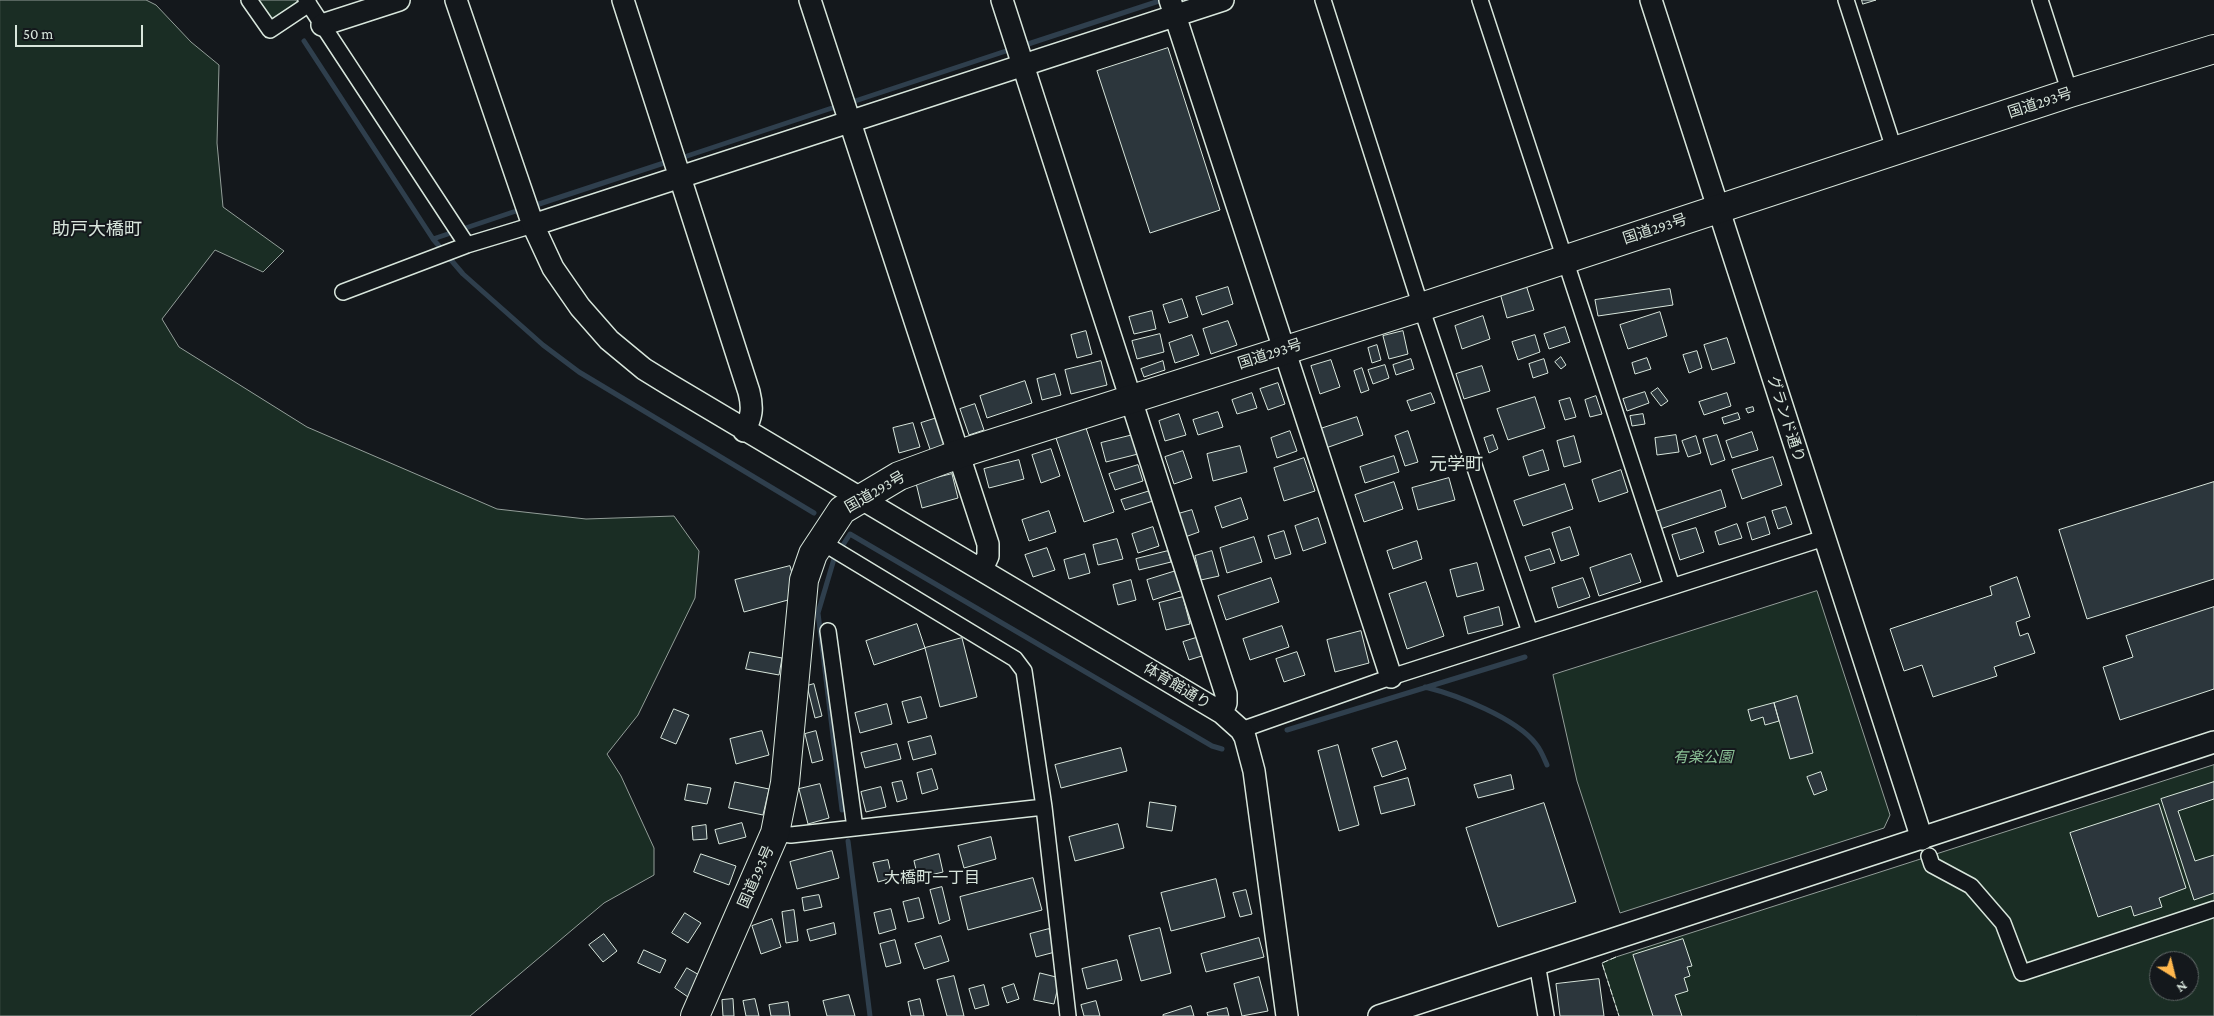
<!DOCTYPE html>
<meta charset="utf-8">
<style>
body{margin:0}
#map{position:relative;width:2214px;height:1016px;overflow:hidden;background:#14181c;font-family:"Crimson Pro",serif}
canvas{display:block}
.north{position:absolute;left:2149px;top:951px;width:50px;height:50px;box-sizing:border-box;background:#14181c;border:1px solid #626a69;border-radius:50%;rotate:144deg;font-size:14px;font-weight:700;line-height:20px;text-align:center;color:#d8e6dc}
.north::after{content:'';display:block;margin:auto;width:18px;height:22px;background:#ffb74d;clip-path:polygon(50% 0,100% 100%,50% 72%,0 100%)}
.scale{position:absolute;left:15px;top:25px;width:128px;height:22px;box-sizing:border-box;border:2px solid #d8e6dc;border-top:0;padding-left:6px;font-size:15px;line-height:18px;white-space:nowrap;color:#d8e6dc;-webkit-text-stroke:4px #14181c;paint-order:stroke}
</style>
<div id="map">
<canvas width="2214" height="1016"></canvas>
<div class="north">N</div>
<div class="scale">50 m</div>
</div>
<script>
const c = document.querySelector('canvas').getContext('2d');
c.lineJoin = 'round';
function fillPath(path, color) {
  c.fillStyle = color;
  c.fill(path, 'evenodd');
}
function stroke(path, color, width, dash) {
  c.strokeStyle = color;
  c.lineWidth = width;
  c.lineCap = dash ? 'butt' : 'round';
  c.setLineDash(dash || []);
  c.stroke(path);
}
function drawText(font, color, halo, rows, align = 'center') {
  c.font = font + ' "Crimson Pro","Noto Sans JP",serif';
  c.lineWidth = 4;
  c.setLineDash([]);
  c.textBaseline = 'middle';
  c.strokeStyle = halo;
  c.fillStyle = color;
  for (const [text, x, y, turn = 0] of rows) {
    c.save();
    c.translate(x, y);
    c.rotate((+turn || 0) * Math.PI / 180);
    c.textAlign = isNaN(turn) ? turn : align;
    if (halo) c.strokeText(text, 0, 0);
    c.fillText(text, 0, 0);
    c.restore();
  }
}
const green = new Path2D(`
 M0,0H146L156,5L191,42L219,65L217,143L223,207L284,251L263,272L215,250L162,319L179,347L307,427L497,509L586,519L674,516L699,551L695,598L638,715L607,754L621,776L654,848V875L604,903L470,1016H0Z
 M257,0H296L297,2L296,6L274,19L269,18Z
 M1817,591L1890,815L1884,828L1620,913L1577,781L1553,675Z
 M2214,765V1016H1619L1602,963L1616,957ZM2159,961H2189V991H2159Z`);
const stream = new Path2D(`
 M304,41L433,239L463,274L543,345L579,372L814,513
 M1022,46L1162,0
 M849,103L1012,49
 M678,159L838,106
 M533,206L670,161
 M433,239L522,209
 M1425,687C1457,695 1516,718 1536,744C1541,750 1544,758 1547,765
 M1287,730L1525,657
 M842,810L818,613L834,559L850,534L1212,746L1222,749
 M848,841L870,1016`);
const building = new Path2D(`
 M1862,0H1876L1863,4Z
 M1168,48L1220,210L1150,233L1097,71Z
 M1526,285L1534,310L1507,318L1500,293Z
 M1228,287L1233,304L1202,315L1196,297Z
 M1670,289L1673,305L1598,316L1595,300Z
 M1182,299L1188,317L1169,323L1163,305Z
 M1152,311L1156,329L1134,334L1129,317Z
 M1660,312L1667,336L1628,349L1620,325Z
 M1483,316L1490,339L1462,349L1455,326Z
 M1228,321L1237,345L1211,354L1203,329Z
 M1565,327L1570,342L1549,349L1544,334Z
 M1086,331L1092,354L1077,358L1071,335Z
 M1403,331L1408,354L1389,359L1383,336Z
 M1160,334L1164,352L1137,359L1132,341Z
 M1192,335L1199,355L1175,363L1169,343Z
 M1535,335L1540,352L1518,360L1512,342Z
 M1727,338L1735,363L1712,370L1704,345Z
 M1377,345L1381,360L1372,363L1368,348Z
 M1697,351L1702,368L1689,373L1683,355Z
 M1561,357L1566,365L1561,369L1555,362Z
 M1647,358L1651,369L1635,374L1632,363Z
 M1411,359L1414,369L1396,375L1393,365Z
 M1544,359L1548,373L1533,378L1529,364Z
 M1331,360L1340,387L1320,394L1311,366Z
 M1101,361L1107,385L1071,394L1065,370Z
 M1163,361L1165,370L1144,377L1141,369Z
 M1385,365L1389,378L1373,384L1368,370Z
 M1482,366L1490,391L1464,399L1456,374Z
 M1362,368L1369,390L1361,393L1354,371Z
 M1055,374L1061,395L1042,400L1037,379Z
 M1025,381L1032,403L987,418L980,396Z
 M1278,383L1285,404L1268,410L1260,389Z
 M1658,388L1668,401L1661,406L1651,393Z
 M1645,392L1649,403L1627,411L1623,399Z
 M1252,393L1257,408L1237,414L1232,400Z
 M1431,393L1435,403L1411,411L1407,401Z
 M1727,393L1731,406L1704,415L1699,402Z
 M1596,396L1602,414L1590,417L1585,400Z
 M1535,397L1545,428L1508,440L1497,409Z
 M1570,398L1576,417L1565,420L1559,401Z
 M975,404L984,430L969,435L960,409Z
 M1753,407L1754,411L1748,413L1746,409Z
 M1218,412L1223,427L1198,435L1193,420Z
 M1738,413L1740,419L1724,424L1722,418Z
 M1179,414L1186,435L1165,441L1159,421Z
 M1643,414L1645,424L1632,426L1630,416Z
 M1357,417L1363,435L1323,449L1317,430Z
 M937,418L946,447L931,452L921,423Z
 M913,423L920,447L899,453L893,428Z
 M1085,425L1114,512L1084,522L1055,435Z
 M1290,431L1297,451L1277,458L1271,438Z
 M1408,431L1418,462L1405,466L1395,436Z
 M1752,432L1758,450L1732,458L1726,441Z
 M1133,435L1138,454L1106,462L1101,443Z
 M1493,435L1498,449L1489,453L1484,438Z
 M1676,435L1679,452L1657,455L1655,438Z
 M1717,435L1725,460L1711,465L1703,439Z
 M1574,436L1581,462L1564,467L1557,441Z
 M1696,436L1701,453L1688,457L1682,441Z
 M1240,446L1247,472L1213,481L1207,454Z
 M1051,449L1060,476L1041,483L1032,455Z
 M1543,450L1549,470L1529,476L1523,457Z
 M1183,451L1192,478L1174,484L1165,457Z
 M1394,456L1399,472L1365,483L1360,467Z
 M1773,457L1782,485L1742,499L1732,470Z
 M1304,458L1315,491L1284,501L1274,468Z
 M1019,460L1024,479L989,488L984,469Z
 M1138,465L1143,481L1115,490L1109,474Z
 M1621,470L1628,492L1599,502L1592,480Z
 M952,474L958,498L922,508L916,483Z
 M1449,478L1455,500L1418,510L1412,488Z
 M1394,482L1403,509L1364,522L1355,495Z
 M2214,482V579L2087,619L2059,530Z
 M1565,484L1573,509L1523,526L1514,501Z
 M1721,490L1726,507L1660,529L1655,512Z
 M1150,491L1153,501L1125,510L1121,500Z
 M1241,498L1248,519L1222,528L1215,507Z
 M1786,507L1792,524L1778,529L1772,511Z
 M1192,510L1199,532L1185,537L1178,514Z
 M1049,511L1056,532L1029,541L1022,520Z
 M1765,517L1770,534L1752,540L1747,523Z
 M1318,518L1326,543L1303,551L1295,526Z
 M1737,524L1742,538L1719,545L1715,532Z
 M1153,527L1159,546L1138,553L1132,534Z
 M1570,527L1579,555L1561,561L1552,533Z
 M1696,528L1704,552L1680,560L1672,535Z
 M1284,531L1291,554L1275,559L1268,536Z
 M1254,537L1262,562L1227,573L1220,548Z
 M1117,539L1123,559L1098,565L1093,545Z
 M1417,541L1422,559L1393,569L1387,551Z
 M1047,548L1055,570L1033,577L1025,555Z
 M1550,549L1555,563L1530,571L1525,557Z
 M1168,551L1171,562L1139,570L1136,559Z
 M1212,551L1219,576L1201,580L1195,556Z
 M1085,554L1090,573L1069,579L1064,560Z
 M1631,554L1641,582L1599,596L1590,568Z
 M1477,563L1484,590L1457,597L1450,570Z
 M790,566L799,597L744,612L735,580Z
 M1176,571L1183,590L1153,600L1147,580Z
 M2017,577L2030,617L2016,622L2020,636L2028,633L2035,653L1994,667L1997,676L1933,697L1922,665L1904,671L1890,629L1992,595L1990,587Z
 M1271,578L1279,602L1226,620L1218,596Z
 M1583,578L1590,597L1558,608L1552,588Z
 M1131,580L1136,600L1118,605L1113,585Z
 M1426,582L1444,636L1407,649L1389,594Z
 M1183,597L1190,624L1166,630L1159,603Z
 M1499,607L1503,625L1468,634L1464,617Z
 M2214,607V689L2120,720L2103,667L2133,657L2126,636Z
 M917,624L925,648L874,665L866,641Z
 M1282,626L1289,647L1250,660L1243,639Z
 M1361,631L1369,663L1335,672L1327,640Z
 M1199,637L1205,655L1189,660L1183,642Z
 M962,638L977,697L940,707L925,648Z
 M750,652L782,658L779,675L746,669Z
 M1297,652L1305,675L1284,682L1276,659Z
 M814,684L822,716L815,718L807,686Z
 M1797,696L1813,753L1790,759L1774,703Z
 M921,697L927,718L908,723L902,702Z
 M1774,703L1779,721L1765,725L1763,717L1751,721L1748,710Z
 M887,704L892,724L860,733L855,713Z
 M674,709L689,715L676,744L661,738Z
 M762,731L769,755L736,764L730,739Z
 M816,731L823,760L812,763L805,734Z
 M931,736L936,754L913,760L908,742Z
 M1397,741L1406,769L1382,777L1372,749Z
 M897,744L901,759L865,768L861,753Z
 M1338,745L1359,825L1339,831L1318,751Z
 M1121,748L1127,771L1061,788L1055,765Z
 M932,769L938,789L922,794L917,773Z
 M1821,772L1827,790L1814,795L1807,777Z
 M1511,775L1514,789L1478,798L1474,785Z
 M1408,778L1415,805L1381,814L1374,787Z
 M902,781L907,799L897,802L892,783Z
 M735,782L769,789L763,815L729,808Z
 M2214,782V799L2178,811L2195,861L2214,855V893L2194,900L2161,799Z
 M688,784L711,788L707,804L685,800Z
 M820,784L829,818L808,824L799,789Z
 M881,787L886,807L866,812L861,792Z
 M1150,802L1176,806L1172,831L1147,827Z
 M1544,803L1576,902L1498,927L1466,828Z
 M2159,804L2186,888L2159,898L2162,907L2134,916L2131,906L2098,917L2070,833Z
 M742,823L746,837L719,844L715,830Z
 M1118,824L1124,848L1075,861L1069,837Z
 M706,825L707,839L693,840L692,827Z
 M991,837L996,859L964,868L958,846Z
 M832,851L839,878L797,889L790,862Z
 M701,854L736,866L729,885L694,872Z
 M939,854L943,872L918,878L914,861Z
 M888,860L892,878L878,882L873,863Z
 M1033,878L1042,910L968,930L960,897Z
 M1216,879L1225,917L1171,931L1161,893Z
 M942,887L950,920L939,924L930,890Z
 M1246,890L1252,914L1240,917L1233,893Z
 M819,895L822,907L804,911L802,898Z
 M919,898L924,918L908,922L903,902Z
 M891,909L896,929L879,934L874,913Z
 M794,910L798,941L786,943L782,912Z
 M685,913L701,923L688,943L672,933Z
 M772,919L781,947L761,954L752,926Z
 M834,923L836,934L810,941L807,930Z
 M1160,928L1171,973L1141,981L1129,936Z
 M1049,929L1055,952L1036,957L1030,934Z
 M604,934L617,951L603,962L589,945Z
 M941,936L949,961L924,969L915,944Z
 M1259,938L1264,957L1206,972L1201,954Z
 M1683,939L1692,966L1687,967L1690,976L1684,978L1688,991L1675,995L1682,1016H1653L1633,955Z
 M895,940L901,963L886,967L880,944Z
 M644,950L666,960L660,973L638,963Z
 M1117,960L1122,980L1087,989L1082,969Z
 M687,968L701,976L688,997L675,988Z
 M1040,973L1060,978L1054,1004L1034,1000Z
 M954,976L964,1016H947L937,980Z
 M1259,977L1268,1011L1242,1016L1234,984Z
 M1599,979L1604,1016H1560L1556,984Z
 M1014,984L1019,999L1007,1003L1002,988Z
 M984,985L989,1005L975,1009L969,989Z
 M849,995L855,1016H827L823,1001Z
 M733,999L734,1016H723L722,1000Z
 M755,999L759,1016H746L743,1001Z
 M920,999L924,1016H911L908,1002Z
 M1096,1001L1100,1016H1084L1081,1005Z
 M788,1002L790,1016H771L769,1005Z
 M1191,1006L1194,1016H1163V1015Z
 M1227,1008L1229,1016H1208L1207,1013Z`);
const street = new Path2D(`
 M249,0L270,30L309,4
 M306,0L467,245
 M1323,0L1421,307L1530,632
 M1480,0L1672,586
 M1846,0L1895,152
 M2040,0L2070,93
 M343,292L467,245L533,225
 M820,541L1015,659L1024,671L1044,807L1068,1016
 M828,631L855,828
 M1241,730L1391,677L1824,538
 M775,833L791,835L1044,807
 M1929,856L1932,865L1971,886L2003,923L2022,973L2214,909
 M1537,963L1546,1016`);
const secondary = new Path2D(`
 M456,0L533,225L553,268L580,307L609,340L644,369L670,385L1222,713L1241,730L1245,737L1254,771L1287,1016
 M623,0L749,392C753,408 752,417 744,431
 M810,0L988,544V556L982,569
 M1002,0L1226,694V703L1222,713
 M1170,0L1391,677
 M1651,0L1922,839
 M322,25L399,0
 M533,225L1223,0
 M1379,1016L2214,742`);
const highway = new Path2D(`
 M695,1016L775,833L785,783L804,580L813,554L842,510L899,476L959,454L1421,307L2070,93L2214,49`);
const fence = new Path2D(`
 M1616,957L1602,963L1619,1016`);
const streetNames = [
 ["国道293号",2040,103,-18],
 ["国道293号",1655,229,-18],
 ["国道293号",1270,354,-18],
 ["グランド通り",1786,419,72],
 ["国道293号",875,492,-30],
 ["体育館通り",1177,686,31],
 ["国道293号",756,877,-66]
];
const parkNames = [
 ["有楽公園",1703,757]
];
const neighbourhoodNames = [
 ["大橋町一丁目",932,878]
];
const quarterNames = [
 ["助戸大橋町",97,229],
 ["元学町",1456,464]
];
fillPath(green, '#1a2d24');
stroke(green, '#939e99', 1);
stroke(stream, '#2f3f4d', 5);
fillPath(building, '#2c363c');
stroke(building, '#d8e6dc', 1);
stroke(street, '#d8e6dc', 18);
stroke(secondary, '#d8e6dc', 24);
stroke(highway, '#d8e6dc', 30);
stroke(street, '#14181c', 15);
stroke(secondary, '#14181c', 21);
stroke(highway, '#14181c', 28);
stroke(fence, '#d8e6dc', 1, [6, 2.5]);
drawText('15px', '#d8e6dc', '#14181c', streetNames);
drawText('italic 15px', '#8ac095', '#14181c', parkNames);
drawText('16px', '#d8e6dc', '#14181c', neighbourhoodNames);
drawText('18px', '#d8e6dc', '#14181c', quarterNames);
</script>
